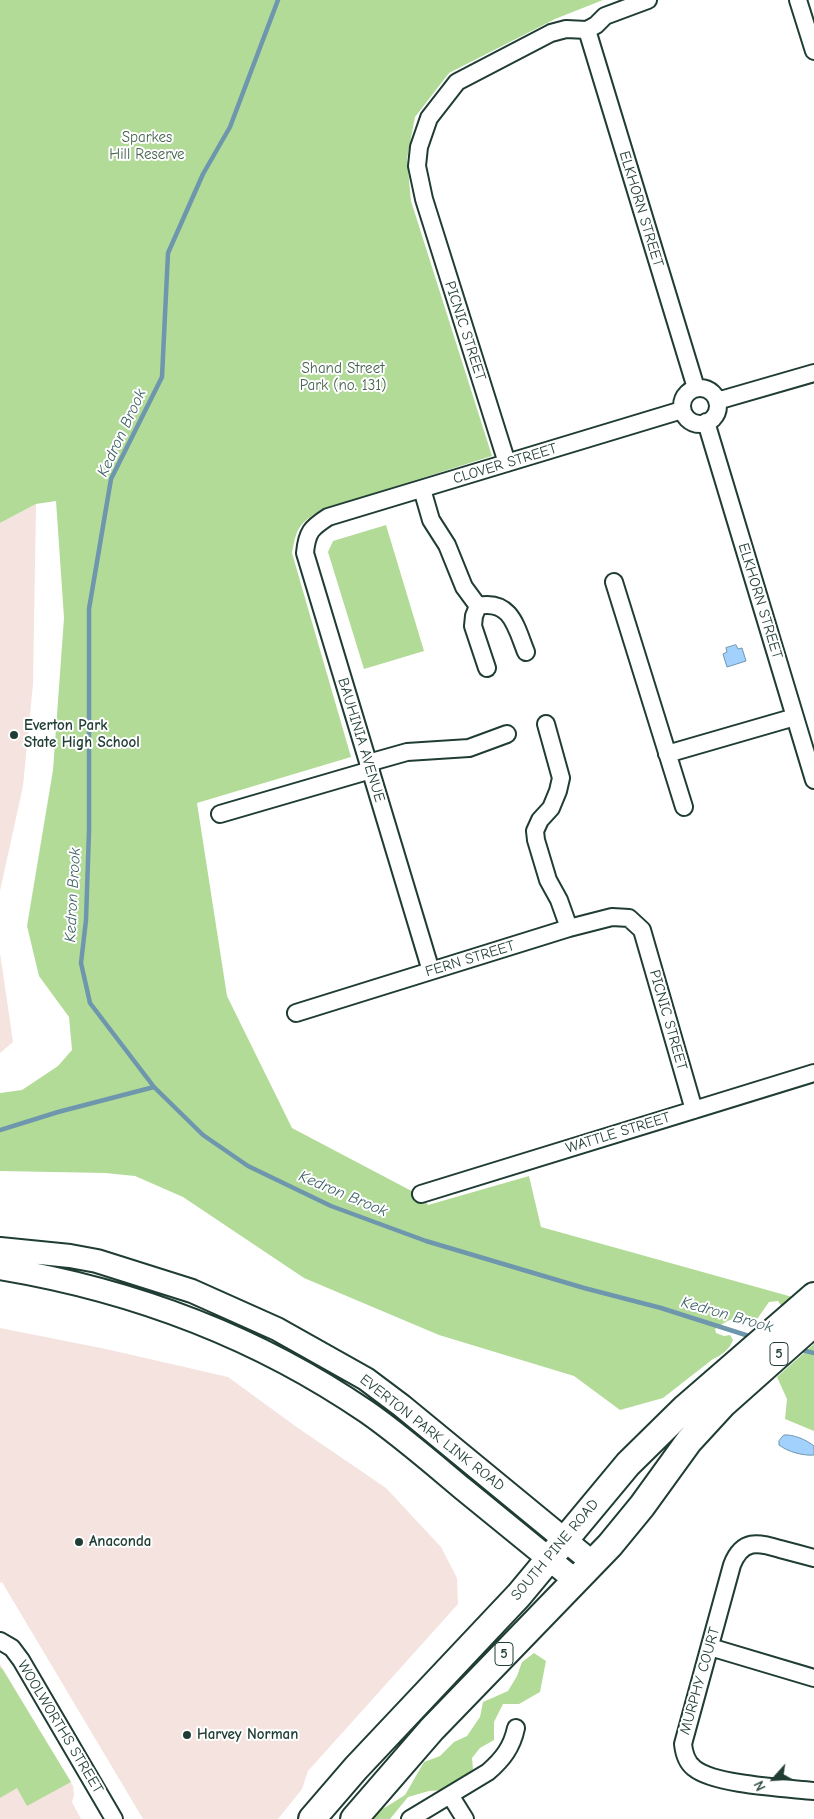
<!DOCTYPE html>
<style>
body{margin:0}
#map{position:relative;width:814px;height:1819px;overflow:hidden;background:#fff;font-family:"Comic Neue",sans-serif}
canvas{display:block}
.north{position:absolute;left:749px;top:1754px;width:50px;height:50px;-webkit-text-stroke:4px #fff;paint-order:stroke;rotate:244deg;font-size:14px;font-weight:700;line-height:20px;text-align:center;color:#1f3d34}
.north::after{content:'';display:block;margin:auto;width:18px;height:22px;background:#1f3d34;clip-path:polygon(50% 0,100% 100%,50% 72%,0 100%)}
</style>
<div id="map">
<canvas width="814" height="1819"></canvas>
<div class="north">N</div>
</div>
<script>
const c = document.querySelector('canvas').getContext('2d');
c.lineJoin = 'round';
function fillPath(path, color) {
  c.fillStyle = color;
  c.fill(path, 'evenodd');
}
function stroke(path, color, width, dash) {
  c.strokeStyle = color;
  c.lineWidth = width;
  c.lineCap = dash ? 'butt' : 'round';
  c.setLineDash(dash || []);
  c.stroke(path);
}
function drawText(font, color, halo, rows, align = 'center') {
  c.font = font + ' "Comic Neue",sans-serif';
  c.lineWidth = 4;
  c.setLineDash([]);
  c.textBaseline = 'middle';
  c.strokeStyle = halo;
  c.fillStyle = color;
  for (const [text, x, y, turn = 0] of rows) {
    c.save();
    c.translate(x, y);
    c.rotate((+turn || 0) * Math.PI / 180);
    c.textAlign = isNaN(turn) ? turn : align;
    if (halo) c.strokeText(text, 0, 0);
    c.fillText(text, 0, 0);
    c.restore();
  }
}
const built = new Path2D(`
 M36,504L33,684L23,786L0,891V523Z
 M0,953L13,1042L0,1053Z
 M0,1328L106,1349L228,1377L298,1428L386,1488L441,1547L457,1578L458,1604L308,1771L302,1789L278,1819H143L2,1582L0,1583Z
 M0,1664L73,1786L74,1795L72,1802L81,1819H0Z`);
const green = new Path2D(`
 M0,0H603L555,19L449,73L415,117L407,159L411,201L492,456L321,510C299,524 297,526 292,553L351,757L197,803L227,996L292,1128L423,1197L428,1205L529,1176L541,1227L796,1298L788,1306L781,1305L778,1301L769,1302L755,1322C739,1313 728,1320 715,1329L716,1333L724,1336L730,1335L733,1340C729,1350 722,1355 713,1359L663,1398L620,1410L574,1376L439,1335L304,1278L183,1197L135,1176L105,1173L0,1171V1093L22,1090L58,1066L72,1050L69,1017L39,976L27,926L53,770L64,618L56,501L36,504L0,523Z
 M386,525L424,651L364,669L328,552L333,541Z
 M814,1344V1431L785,1419L787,1399L777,1377Z
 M534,1653L546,1661L540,1692L519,1704H503L494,1722V1740L480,1748L472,1758L473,1769L468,1775L444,1790L429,1791L408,1797L390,1819H364L369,1814L386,1807L405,1795L424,1762L440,1756L454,1742L467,1736L480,1717L483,1702L508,1691L517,1676L522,1662Z
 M0,1667L3,1670L71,1782L27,1806L17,1788L0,1798Z`);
const water = new Path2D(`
 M736,645L738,649L742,648L746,661L727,667L723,654L727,652L726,648Z
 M784,1435C793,1434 807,1440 814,1446V1455C804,1456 788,1452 779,1445V1441Z`);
const stream = new Path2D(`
 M278,0L230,127L203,174L168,253L162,377L111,479L89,609V831L86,920L81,963L90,1003L154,1087L203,1135L248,1166L331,1206L426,1241L584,1288L661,1308L752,1337
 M0,1130L58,1112L154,1087
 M798,1349L814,1353`);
const minor = new Path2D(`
 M798,0L814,51
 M587,30L696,388
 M682 406a18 18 0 1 1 36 0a18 18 0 1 1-36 0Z
 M717,401L814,373
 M706,422L814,780
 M507,463L424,199L417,166L419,147L429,118L457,82L551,33L566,29L587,30L596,25L605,16L648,0
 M422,489L431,520L447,545L464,587L478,606C511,599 516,627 526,652
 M614,582L684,807
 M478,606L474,616L473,626L487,668
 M546,724L561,778L558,791L551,808L540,820L535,831L536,840L548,880L559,900L569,928
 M667,754L795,717
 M368,763L407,752L469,748L507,734
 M220,814L371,770
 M431,971L305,553C307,532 311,528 328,517L682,410
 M296,1013L569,928L612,917L629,918L642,930L694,1110
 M421,1194L814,1073
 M814,1558C803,1555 791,1552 780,1549C758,1542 742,1539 732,1565L683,1744C684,1753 686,1762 694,1768C714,1785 786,1788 814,1791
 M0,1641L12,1648L21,1660L114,1819
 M710,1647L814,1678
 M450,1795L465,1819
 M410,1819L488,1772C503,1759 512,1747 516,1728`);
const secondary = new Path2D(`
 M0,1249L70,1256L97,1261L192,1291L277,1329L366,1379L402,1406L593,1563
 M0,1268C132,1290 256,1336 367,1412C400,1435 431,1462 462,1488C500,1519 538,1550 576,1581`);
const trunk = new Path2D(`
 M312,1819L356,1768L519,1595L628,1464L685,1408L814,1296
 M354,1819L432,1729L610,1545L642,1506L689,1441L723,1404L814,1323`);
const markers = [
 [14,735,5,"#1f3d34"],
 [79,1542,5,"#1f3d34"],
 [187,1735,5,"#1f3d34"]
];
const shields = [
 [779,1354,18],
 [504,1654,18]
];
const shieldNames = [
 ["5",779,1354],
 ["5",504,1654]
];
const parkNames = [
 ["Sparkes",147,138],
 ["Hill Reserve",147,155],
 ["Shand Street",343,369],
 ["Park (no. 131)",343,386]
];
const streetNames = [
 ["ELKHORN STREET",641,209,73],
 ["PICNIC STREET",465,331,72],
 ["CLOVER STREET",505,464,-17],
 ["ELKHORN STREET",760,601,73],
 ["BAUHINIA AVENUE",361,740,73],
 ["FERN STREET",470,959,-17],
 ["PICNIC STREET",668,1020,74],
 ["WATTLE STREET",618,1133,-17],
 ["EVERTON PARK LINK ROAD",432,1433,38],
 ["SOUTH PINE ROAD",555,1550,-50],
 ["MURPHY COURT",700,1681,-74],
 ["WOOLWORTHS STREET",60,1727,59]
];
const poiNames = [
 ["Everton Park",24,726],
 ["State High School",24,743],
 ["Anaconda",89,1542],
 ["Harvey Norman",197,1735]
];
const waterNames = [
 ["Kedron Brook",122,433,-65],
 ["Kedron Brook",73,895,-87],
 ["Kedron Brook",343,1194,23],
 ["Kedron Brook",727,1315,16]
];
fillPath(built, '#f4e3df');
fillPath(green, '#b3db98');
fillPath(water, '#a2d1fe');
stroke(water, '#6e96ad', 1);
stroke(stream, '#6e96ad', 4.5);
stroke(minor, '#1f3d34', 20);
stroke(secondary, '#1f3d34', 26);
stroke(trunk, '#1f3d34', 30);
stroke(minor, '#fff', 16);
stroke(secondary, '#fff', 22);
stroke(trunk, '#fff', 26);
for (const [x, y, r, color] of markers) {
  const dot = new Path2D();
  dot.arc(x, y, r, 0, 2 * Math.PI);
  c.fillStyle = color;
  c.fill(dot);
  stroke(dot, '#fff', 2);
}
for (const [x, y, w] of shields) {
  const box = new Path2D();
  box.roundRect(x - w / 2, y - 11.5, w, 23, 4);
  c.fillStyle = '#fff';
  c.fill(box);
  stroke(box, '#1f3d34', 1);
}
drawText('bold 14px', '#1f3d34', null, shieldNames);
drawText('15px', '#44644d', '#fff', parkNames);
drawText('15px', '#1f3d34', '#fff', streetNames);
drawText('bold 15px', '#1f3d34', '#fff', poiNames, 'left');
drawText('italic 16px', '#406266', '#fff', waterNames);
</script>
